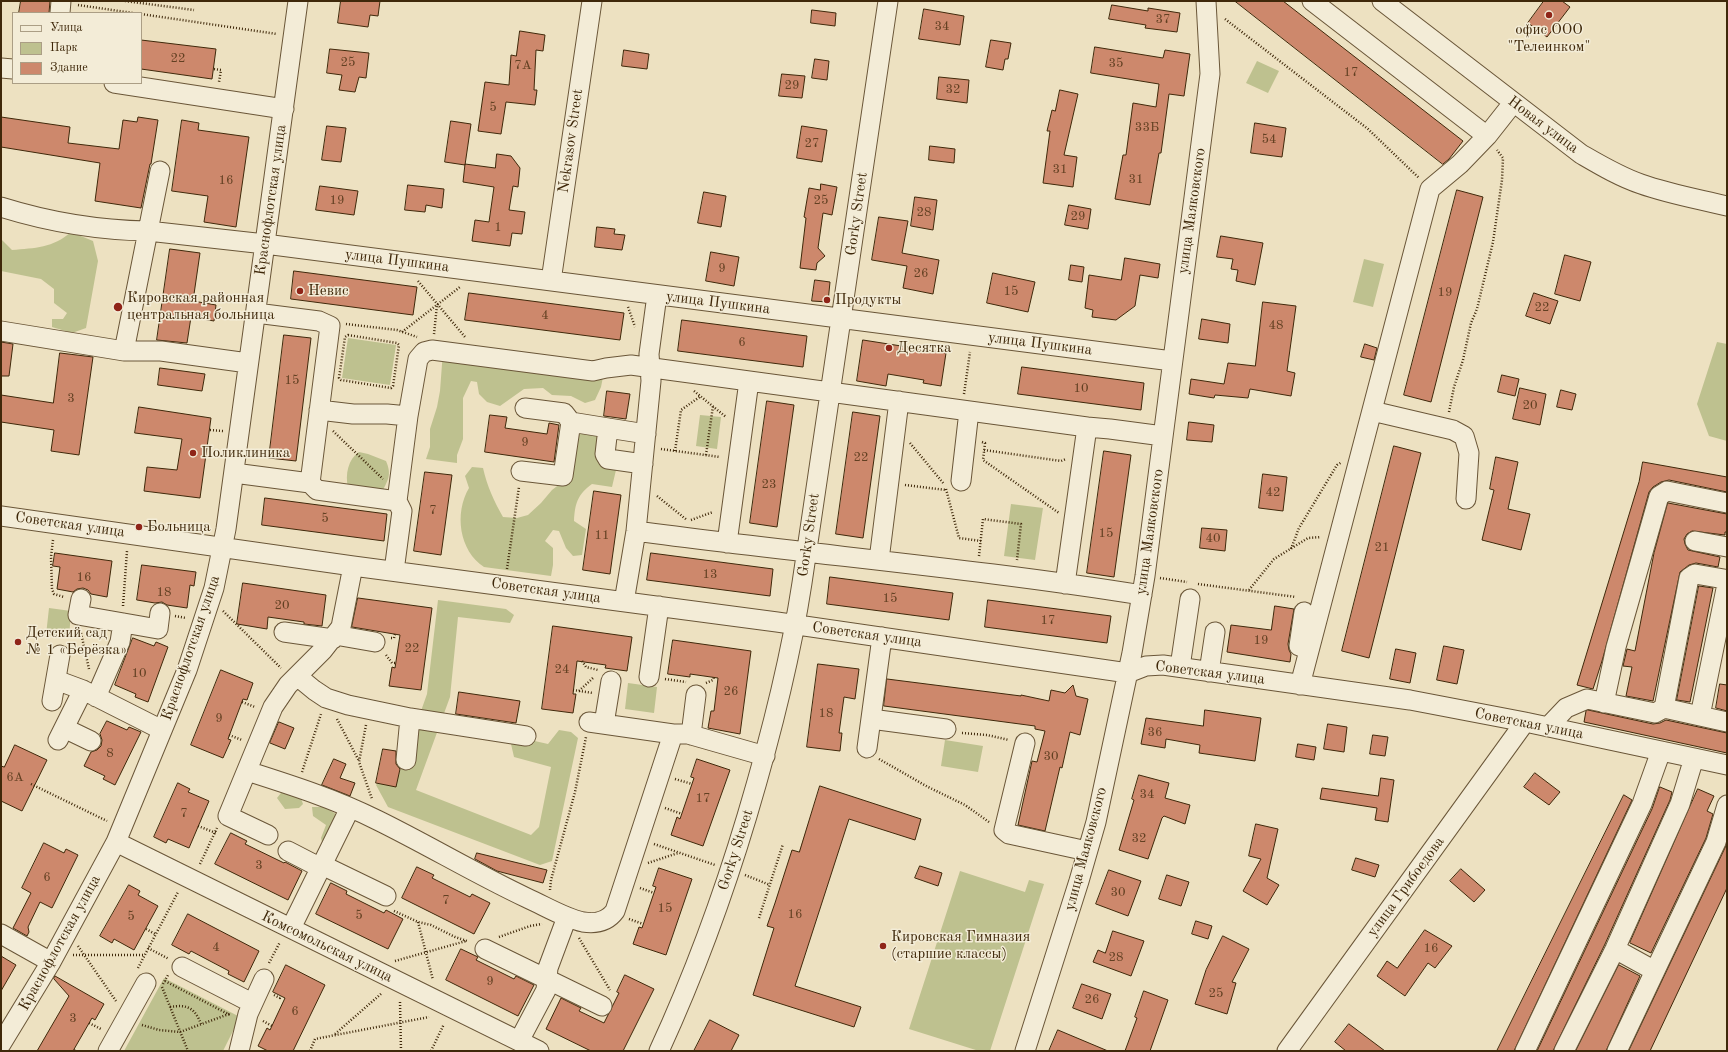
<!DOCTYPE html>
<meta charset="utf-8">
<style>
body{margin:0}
#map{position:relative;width:1728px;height:1052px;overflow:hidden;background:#ede1c1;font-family:"Old Standard TT",serif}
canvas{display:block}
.frame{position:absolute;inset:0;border:2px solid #3f280a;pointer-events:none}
.legend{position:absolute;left:12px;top:12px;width:130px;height:72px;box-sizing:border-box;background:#f3ecd7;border:1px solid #ab9e85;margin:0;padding:5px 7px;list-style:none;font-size:12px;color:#3f280a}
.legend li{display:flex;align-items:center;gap:8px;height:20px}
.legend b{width:20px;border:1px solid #ab9e85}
</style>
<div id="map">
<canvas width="1728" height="1052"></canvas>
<div class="frame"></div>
<ul class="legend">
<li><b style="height:5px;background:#f3ecd7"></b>Улица</li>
<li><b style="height:11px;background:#bec18f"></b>Парк</li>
<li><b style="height:11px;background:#cd886c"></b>Здание</li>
</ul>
</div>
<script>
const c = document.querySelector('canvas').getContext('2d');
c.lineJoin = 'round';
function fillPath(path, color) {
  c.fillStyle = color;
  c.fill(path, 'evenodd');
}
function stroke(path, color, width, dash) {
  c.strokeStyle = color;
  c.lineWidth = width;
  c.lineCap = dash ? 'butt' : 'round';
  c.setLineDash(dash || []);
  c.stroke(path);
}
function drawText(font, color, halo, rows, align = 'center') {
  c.font = font + ' "Old Standard TT",serif';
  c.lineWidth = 3;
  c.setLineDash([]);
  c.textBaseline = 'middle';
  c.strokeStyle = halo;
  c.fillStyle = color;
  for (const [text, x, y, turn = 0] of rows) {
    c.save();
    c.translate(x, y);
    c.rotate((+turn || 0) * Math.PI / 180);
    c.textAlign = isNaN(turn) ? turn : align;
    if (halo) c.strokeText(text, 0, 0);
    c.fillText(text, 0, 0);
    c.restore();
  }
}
const green = new Path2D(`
 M1257,61L1279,71L1268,93L1246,83Z
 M71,232L93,241L98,261L86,328L72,333L52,327V319H63L67,313L54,303V289L41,279L1,271V239L12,250C35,248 53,248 71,232Z
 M1364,259L1384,264L1373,307L1353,302Z
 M348,338L396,345L390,385L342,378Z
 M1717,342L1727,344V441L1709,436L1697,404Z
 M443,351L603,377L601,387L595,400L585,403L571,396L552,395L543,388L524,389L500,406L487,402L479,394L477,382L471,381L463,398V439L457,455V463L426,459L430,447V429L437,407L440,391Z
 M700,415L721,417L717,449L696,446Z
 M595,421L613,457L616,470L612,487L592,484C577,495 575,504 574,521L586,529L582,555L573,556L566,548L559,531L553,530L545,541L553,548V565L551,576L484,567C459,551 454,513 469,488L465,476L472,467L483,468C487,486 494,501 503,517L517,518L528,515L541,503L552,490L565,480L571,438Z
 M359,452L368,454L386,461C392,475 388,480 382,492L348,487C345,475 348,459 359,452Z
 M1011,504L1043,508L1035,560L1004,556Z
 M438,600L506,609L514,615L510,623L458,617L450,697L416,790L531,835L539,827L551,767L514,757L511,744L517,737L548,744L559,730L571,732L578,738L552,861L540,865L388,807L376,785L386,774L398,776L427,694Z
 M49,608L71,611L69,638L46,635Z
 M628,683L657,687L654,713L625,709Z
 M945,740L983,746L978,772L941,766Z
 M284,789L299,793L303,804L299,808L285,809L277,798Z
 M312,807H324L336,814L341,826L323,846L321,838L326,825L313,816Z
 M960,871L1025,892L1029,880L1044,884L990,1051H979L909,1029Z
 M164,978L240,1017L223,1051H124Z`);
const building = new Path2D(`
 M21,1H50L49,13H19Z
 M341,1H380L378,16L370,15L368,27L338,23Z
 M1235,1H1283L1463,141L1449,159L1443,164Z
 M1544,1H1562L1570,7L1547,37L1528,23Z
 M1112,5L1148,11V8L1180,13L1177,32L1145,28L1146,25L1109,19Z
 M924,9L964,16L960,45L919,39Z
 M812,10L836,13L835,26L811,23Z
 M520,31L545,35L543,51L536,50L534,90H537L535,105L506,102L501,134L478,131L485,82L509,85L511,55L516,56Z
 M141,40L216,49L212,79L141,69Z
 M991,40L1011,43L1008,59H1005L1003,70L986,67Z
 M1095,47L1163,58L1165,50L1190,54L1184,96L1169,94L1161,153H1159L1150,205L1115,199L1123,155H1126L1133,103L1156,107L1159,84L1091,73Z
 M330,49L369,53L366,78L359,77L355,92L339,90L342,75L327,73Z
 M624,50L649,54L647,69L622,66Z
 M815,59L829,61L827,80L812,78Z
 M782,74L805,76L802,98L779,96Z
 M939,77L969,80L967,103L937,99Z
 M1060,90L1078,94L1064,155L1077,157L1073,187L1043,183L1050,131H1047L1052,110L1055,111Z
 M1,117L70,127L68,143L119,149L123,120L137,122L138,117L158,120L151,164H150L141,208L95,201L100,163L1,147Z
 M182,120L199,123L198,130L249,137L236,227L204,222L208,196L172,191Z
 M451,121L471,124L465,165L445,162Z
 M1255,123L1286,128L1282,157L1251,153Z
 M327,126L346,128L341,162L322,160Z
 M802,126L827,130L822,162L797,158Z
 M930,146L955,149L954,163L929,160Z
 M497,154L511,156L520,168L518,187L513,186L509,210L525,212L522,234L512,233L510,246L472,241L475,220L489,222L494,187L463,182L465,164L495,168Z
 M821,184L837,187L832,215L823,213L818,248L825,256L817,263L816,270L800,268L806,218L804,217L809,188L820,190Z
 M408,185L444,189L442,208L426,205L425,212L405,210Z
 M320,186L358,191L354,215L316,210Z
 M1457,190L1483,197L1431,402L1404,395Z
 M704,192L726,196L721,227L698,223Z
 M915,197L937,200L933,230L911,226Z
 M1069,205L1091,209L1088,229L1065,225Z
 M879,217L908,221L902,253L939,260L933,294L903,288L907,266L872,260Z
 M597,227L615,229L614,234L625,235L622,250L595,247Z
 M1221,236L1263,243L1255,285L1236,281L1238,270L1231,269L1233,259L1217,257Z
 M170,249L200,253L193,301L216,305L214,321L191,317L187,343L157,340Z
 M711,252L739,257L734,286L706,281Z
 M1565,255L1591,262L1580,301L1555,294Z
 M1125,258L1160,264L1158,278L1140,275L1135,306L1116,320L1092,317L1093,310L1085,308L1089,275L1121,280Z
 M1071,265L1084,267L1082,282L1069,280Z
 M294,271L417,287L413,315L291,299Z
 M993,273L1035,282L1028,312L987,303Z
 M815,280L830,282L828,302L812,301Z
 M469,293L624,313L620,340L465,320Z
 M1534,293L1558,301L1550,324L1526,316Z
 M1263,302L1296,306L1287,371L1295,373L1291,396L1250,389L1248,398L1215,395L1214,398L1189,394L1191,379L1224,384L1228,363L1255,366Z
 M1202,319L1230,324L1228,343L1199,339Z
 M682,320L807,336L803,367L678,351Z
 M284,335L311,338L296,461L269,458Z
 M863,340L946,353L941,386L923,383L924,380L888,374L886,386L857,381Z
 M1,342L13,344L9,376H1Z
 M1365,344L1377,348L1374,360L1361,357Z
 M60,353L93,357L79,455L51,451L54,430L1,422V395L53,403Z
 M1022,367L1144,383L1141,410L1018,394Z
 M160,368L205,374L202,391L158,385Z
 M1502,375L1519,379L1515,396L1498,392Z
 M1520,388L1546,394L1540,425L1513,419Z
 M1561,390L1576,394L1572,410L1557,407Z
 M607,391L630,394L626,419L604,416Z
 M767,401L794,405L777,527L750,523Z
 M139,407L211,418L200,498L144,491L147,467L177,470L182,439L135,433Z
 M853,412L880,416L863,538L836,534Z
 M490,415L507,417L505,428L547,434L549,423L559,425L554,462L485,452Z
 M1189,422L1214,425L1212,442L1187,440Z
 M1394,446L1421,453L1369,658L1342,651Z
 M1104,451L1131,455L1114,577L1087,573Z
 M1496,457L1518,462L1508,509L1530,514L1521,550L1482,540L1494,490L1490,489Z
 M1643,462L1727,477V492L1669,480L1661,482L1653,487L1649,492L1602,661L1593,689L1577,685L1639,482Z
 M425,472L452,475L441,555L414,551Z
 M1263,474L1287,477L1283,511L1259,508Z
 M594,491L621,495L610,574L583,570Z
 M265,498L387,514L384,541L262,525Z
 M1668,503L1727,514V532H1725V535L1692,531L1687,534L1684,539L1685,544L1688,550L1720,557L1718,567L1696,563L1689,565L1680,572L1653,701L1626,696L1632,667L1623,666L1627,649L1635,651L1654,553Z
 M1202,528L1227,530L1225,551L1200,548Z
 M55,553L112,561L107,597L91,594L88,590L83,588L77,589L73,592L57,589L60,567L53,566Z
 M651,553L773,569L770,596L647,580Z
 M142,565L196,572L194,586L190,585L187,608L167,605L162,602L155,603L137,600Z
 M830,577L953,593L949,620L827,604Z
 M243,583L326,595L322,626L304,624V622L268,617L267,629L237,624Z
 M1699,586L1713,588L1690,702L1677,700Z
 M358,598L432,608L421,690L389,686L392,667L395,668L400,635L352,627Z
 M988,600L1111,616L1107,643L985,627Z
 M1275,606L1294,609L1288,644L1289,650L1291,654L1290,662L1227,652L1231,625L1271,630Z
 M553,626L632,637L627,671L605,668L606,665L577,661L573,694H576L573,713L542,709Z
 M133,638L154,646L156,642L168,647L148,702L135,697L136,694L115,685Z
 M673,640L751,651L740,734L708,728L711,711H714L718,678L690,674V677L668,674Z
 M1444,646L1464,650L1457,684L1437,680Z
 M1396,649L1416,653L1410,683L1390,679Z
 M818,664L859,669L855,699L844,697L839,733H842L840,751L807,747Z
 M221,670L253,683L247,700L243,699L228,739L231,740L223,758L191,745Z
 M887,679L1021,696V695L1049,701L1051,690L1065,693L1073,685L1076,696L1088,699L1080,735L1070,732L1062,768L1060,767L1045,831L1018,825L1032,761L1037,762L1045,731L1035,729V726L884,706Z
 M1720,684L1727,685V711L1716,708Z
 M459,692L520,701L516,723L456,714Z
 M1205,710L1261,718L1255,761L1199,753L1200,745L1166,739L1165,748L1141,744L1146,718L1203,726Z
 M1588,710L1653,724L1660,723L1666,720L1727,733V753L1584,722L1586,711Z
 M107,721L127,730L129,727L141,732L115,785L103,779L105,776L84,766L91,752L97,750L101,746L102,740L100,734Z
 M279,722L294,728L285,749L270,743Z
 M1328,724L1347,727L1344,752L1324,749Z
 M1373,735L1388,737L1385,756L1370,754Z
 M1298,744L1316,747L1314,760L1296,757Z
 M15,745L47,760L22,811L1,801V766L4,767Z
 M383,749L396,751V764L400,769L396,787L376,783Z
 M334,759L346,764L340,778L355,783L350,796L322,785Z
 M697,759L730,770L703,846L671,835L677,817L680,819L694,778L691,777Z
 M1535,773L1560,792L1549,805L1524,787Z
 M1139,775L1169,783L1165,798L1190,805L1185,824L1164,816L1162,818L1148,859L1119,850L1134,800L1132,799Z
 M1381,778L1394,780L1388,822L1375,820L1377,808L1320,799L1322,788L1378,796Z
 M178,783L190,789L188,792L209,801L189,848L168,839L166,843L154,837Z
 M820,786L921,819L915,840L849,819L795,986L861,1007L854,1027L753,995L774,928L767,926L775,903L792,850L799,852Z
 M1660,787L1672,792L1670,800L1605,944L1553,1051H1537L1652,809Z
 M1698,789L1714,796L1707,811L1713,814L1706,838L1651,953L1630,943Z
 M1624,795L1632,800L1514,1051H1497Z
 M1256,824L1278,829L1267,878L1279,885L1267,905L1243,891L1261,859L1249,856Z
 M231,833L247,841L245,844L284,863L285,862L302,871L288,900L215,864Z
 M44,843L64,853L66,849L78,855L52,908L40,902L28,927L29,932L27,936L13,928L31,893L22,888Z
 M1727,844V888L1650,1051H1629Z
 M477,853L547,870L543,883L497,871L475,859Z
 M1356,858L1379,865L1375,877L1352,870Z
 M920,866L942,873L938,886L915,878Z
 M417,867L434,875L432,878L470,897L472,894L490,903L474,934L402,898Z
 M659,868L692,879L666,955L633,944L639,927L642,928L656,887L653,886Z
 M1461,869L1485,890L1474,902L1450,881Z
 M1109,870L1141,881L1128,916L1096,904Z
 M1167,875L1189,882L1181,906L1159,899Z
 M331,883L347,891L346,894L384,913L386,910L403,919L388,949L316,914Z
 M129,885L140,891L138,895L158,906L134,950L114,939L112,943L100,936Z
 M188,914L259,951L244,982L228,974L229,971L191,951L189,954L172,945Z
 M1196,921L1212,926L1208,939L1192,934Z
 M1425,930L1452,946L1435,968L1428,963L1405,996L1377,976L1387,961L1397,968Z
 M1113,931L1144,941L1131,976L1093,962L1098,950L1105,953Z
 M1223,936L1249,949L1232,982L1236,983L1227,1014L1195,1004L1206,970Z
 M461,949L478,957L476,960L514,979L516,976L534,985L518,1016L446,980Z
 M1,956L16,965L1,991Z
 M286,965L325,985L293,1051H268L258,1046L267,1028L270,1030L285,998L273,992Z
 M1619,965L1640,976L1606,1051H1576Z
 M625,975L654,989L623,1051H591L546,1029L561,998L581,1008L579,1011L604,1023L619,993L617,992Z
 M55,976L104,1004L95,1020L92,1018L73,1051H37L69,996L54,979Z
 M1082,984L1111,994L1102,1019L1073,1008Z
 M1144,991L1168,1000L1150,1051H1125L1137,1018L1135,1017Z
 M710,1020L739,1035L731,1051H694Z
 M1349,1024L1385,1051H1346L1335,1042Z
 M1058,1030L1108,1051H1049Z`);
const path = new Path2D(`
 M125,1L194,10
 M78,5L133,13
 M141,14L277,34
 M1225,19L1368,129L1419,178
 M214,69L221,70L219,82
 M418,281L465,337
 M628,307L635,327
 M346,324L397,330L417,337
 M402,332L460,287
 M434,334L437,305
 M348,335L397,343L399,345L393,386L391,388L341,380L339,378L345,337Z
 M694,391L726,417
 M964,394L970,352
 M1449,412L1454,387L1463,360L1471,323L1477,309L1493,242L1502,180L1503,158L1497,150
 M210,430L223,431
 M333,431L383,479
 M982,442L985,443L983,460L1059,513
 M910,443L944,484
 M661,449L720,457
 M984,450L1061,461L1066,459
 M675,451L681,410L701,396
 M706,455L713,406
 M905,485L946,490V489
 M946,489L959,538L981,541
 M657,496L687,520
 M691,520L713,512
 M53,540L51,557L52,589L54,594L64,597
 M1291,549L1299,528L1337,465L1342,462
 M979,556L983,519L1021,524L1017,560
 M507,569L519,487
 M1160,578L1187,582
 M1198,584L1296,597
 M1249,590L1274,559L1308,538L1321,537
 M123,606L127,551
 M223,611L281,668
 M175,616L186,618
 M81,633L89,669
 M391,638H394L395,634
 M386,655L392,663H396
 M582,661L586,667L598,670
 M665,679L686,682
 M706,683L713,680L714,677
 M573,690L593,693
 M579,691L594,677
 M242,702L255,707
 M337,719L359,761
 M366,725L359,762L372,799
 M962,733L987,735L1009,740
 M229,735L242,740
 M879,759L928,787L965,805L989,822
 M302,772L321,714
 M675,779L692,784
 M31,784L107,821
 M665,808L682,814
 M198,826L216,833
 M654,844L715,865
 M648,863L678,853
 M200,864L217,828
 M745,875L770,885
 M640,888L654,893
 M550,890L551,880L575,792L586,737
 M394,911L418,922L431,925L455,937L467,941
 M759,918L783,844
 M629,919L643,924
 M418,922L433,980
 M146,929L155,934
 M499,937L530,926L542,924
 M579,938L610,990
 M78,946L116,1001
 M148,948L169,959
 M73,955H144
 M395,961L466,941
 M269,963L280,942
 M138,968L178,892
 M165,981L230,1015
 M163,984L168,975
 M162,987L188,1051
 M274,995L280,998L281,996
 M400,1002L401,1051
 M170,1007C187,1004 195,1008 201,1024
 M263,1021L272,1026
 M89,1023L101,1029
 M142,1025L159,1030L180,1032L229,1014
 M335,1034L382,993
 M74,1050L76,1051
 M310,1051L315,1039L429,1017
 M431,1051L444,1024`);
const minor = new Path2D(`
 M1312,1L1487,136
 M1382,1L1581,154C1600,165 1620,177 1641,184C1669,194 1698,199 1727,206
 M60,13L61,1
 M1,68L13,69
 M114,83L284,109
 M1,207C49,222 98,230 148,231L160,171
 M551,281L592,1
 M256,313L319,321L330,326L310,483
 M1,331L124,351L148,231L265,244L1172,361
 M124,351H161L248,363
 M525,408L564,413L571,422L608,428
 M319,410L353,414H387L408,416
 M1372,411L1453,430L1464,436L1469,453L1466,499
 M643,464L608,459L605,454L608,428L646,434
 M521,471L563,476L571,422
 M234,473L310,483L317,490L397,501
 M961,481L969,411
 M1,516L353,566L777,622L1128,673L1146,666L1163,665L1410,700L1525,722L1727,765
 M636,531C804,554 974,568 1142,595
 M1695,541L1727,547
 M727,543L749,381L1087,427L1110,429L1163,436
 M879,560L899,401
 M394,571L402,511L397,501L408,416L418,359L424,352L432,350L593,371L606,368L631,365L749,381
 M1065,584L1087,427
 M81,599L78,615L158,629L160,613
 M624,602L636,531L651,381L649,354L657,295
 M284,632L333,639
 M335,635L375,642
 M1299,646L1304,612
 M1180,667L1190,599
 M1209,672L1215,632
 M297,676L314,690L326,698L348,705L410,718L526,736
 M649,677L659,606
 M56,680L83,690L162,730
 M1300,685L1430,189L1460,164L1487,136L1513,103
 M96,697L120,642L123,623
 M52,701L60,655
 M1604,703L1616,647L1659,496L1667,491L1727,503
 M1664,708L1689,578L1695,574L1724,579L1727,584L1700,716
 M871,719L946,729
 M589,722L673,734H688L765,756
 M604,724L611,681
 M1548,727L1566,708L1587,699L1655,713L1664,708L1727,722
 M64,728L91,741
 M691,735L696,695
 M58,740L83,690
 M1025,743L1004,830L1009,834L1087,851
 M867,748L882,637
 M406,760L410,718
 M247,771C291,785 335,799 377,820C428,845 476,874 527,898C545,906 564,918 583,922C596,924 607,922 615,911L673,734
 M268,835L228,816L273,707L288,685L323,650L341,627L353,566
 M116,842L539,1051
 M288,851L321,868
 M322,865L386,896
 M291,928L350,808
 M1,934L51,962
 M485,949L602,1006
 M1615,949L1655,971
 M182,967L252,1003
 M519,1041L546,990L548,968L567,917
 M1,1044L51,962L116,842L187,670L214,588L226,529L298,1
 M108,1051L146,983
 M239,1051L248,1014L264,979
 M659,1051C694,975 723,896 747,816C770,739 790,662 802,583L888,1
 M1025,1051L1079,881L1096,822L1132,653L1145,576L1210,74L1206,1
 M1287,1051L1525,722
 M1525,1051L1642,804L1661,751
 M1564,1051L1615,949L1680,804L1694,758
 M1617,1051L1716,842L1727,805`);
const markers = [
 [1549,15,4,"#8f2418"],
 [300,291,4,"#8f2418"],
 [827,300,4,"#8f2418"],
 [118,307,5,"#8f2418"],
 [889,348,4,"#8f2418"],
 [193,453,4,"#8f2418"],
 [139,527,4,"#8f2418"],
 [18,642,4,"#8f2418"],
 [883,946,4,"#8f2418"]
];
const numberNames = [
 ["37",1163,20],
 ["34",942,27],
 ["22",178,59],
 ["25",348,63],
 ["35",1116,64],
 ["7А",523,66],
 ["17",1351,73],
 ["29",792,86],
 ["32",953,90],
 ["5",493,108],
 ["33Б",1147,128],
 ["54",1269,140],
 ["27",812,144],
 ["31",1060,170],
 ["31",1136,180],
 ["16",226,181],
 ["19",337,201],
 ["25",821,201],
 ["28",924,213],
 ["29",1078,217],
 ["1",498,228],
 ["9",722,269],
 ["26",921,274],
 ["15",1011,292],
 ["19",1445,293],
 ["22",1542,308],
 ["4",545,316],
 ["48",1276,326],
 ["6",742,343],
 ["15",292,381],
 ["10",1081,389],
 ["3",71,399],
 ["20",1530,406],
 ["9",525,443],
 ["22",861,458],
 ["23",769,485],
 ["42",1273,493],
 ["7",433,511],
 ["5",325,519],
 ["15",1106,534],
 ["11",602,536],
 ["40",1213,539],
 ["21",1382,548],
 ["13",710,575],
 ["16",84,578],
 ["18",164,593],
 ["15",890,599],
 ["20",282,606],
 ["17",1048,621],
 ["19",1261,641],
 ["22",412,649],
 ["24",562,670],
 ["10",139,674],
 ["26",731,692],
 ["18",826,714],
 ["9",219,719],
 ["36",1155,733],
 ["8",110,754],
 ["30",1051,757],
 ["6А",15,778],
 ["34",1147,795],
 ["17",703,799],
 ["7",184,814],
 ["32",1139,839],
 ["3",259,866],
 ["6",47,878],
 ["30",1118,893],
 ["7",446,901],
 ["15",665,909],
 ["16",795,915],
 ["5",359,916],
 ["5",131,917],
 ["4",216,948],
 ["16",1431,949],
 ["28",1116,958],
 ["9",490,982],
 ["25",1216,994],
 ["26",1092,1000],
 ["6",295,1012],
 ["3",73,1019]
];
const poiNames = [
 ["офис ООО",1549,30,"center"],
 ["\"Телеинком\"",1549,47,"center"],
 ["Невис",308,291],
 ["Кировская районная",127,298],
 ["центральная больница",127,315],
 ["Продукты",835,300],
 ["Десятка",897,348],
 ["Поликлиника",201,453],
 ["Больница",147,527],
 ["Детский сад",26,633],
 ["№ 1 «Берёзка»",26,650],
 ["Кировская Гимназия",891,937],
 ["(старшие классы)",891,954]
];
const streetNames = [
 ["Новая улица",1543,125,37],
 ["Nekrasov Street",571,141,-82],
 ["Краснофлотская улица",271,200,-82],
 ["улица Маяковского",1192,211,-82],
 ["Gorky Street",857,214,-82],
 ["улица Пушкина",397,261,7],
 ["улица Пушкина",718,303,7],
 ["улица Пушкина",1040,344,7],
 ["Советская улица",70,525,8],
 ["улица Маяковского",1150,532,-82],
 ["Gorky Street",809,535,-82],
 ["Советская улица",546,591,8],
 ["Советская улица",867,635,8],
 ["Краснофлотская улица",191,648,-71],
 ["Советская улица",1210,673,7],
 ["Советская улица",1529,724,11],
 ["улица Маяковского",1086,849,-75],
 ["Gorky Street",736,850,-72],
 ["улица Грибоедова",1406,887,-54],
 ["Краснофлотская улица",60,943,-61],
 ["Комсомольская улица",327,947,26]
];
fillPath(green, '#bec18f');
fillPath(building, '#cd886c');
stroke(building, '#3f280a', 1);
stroke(minor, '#6a5638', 21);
stroke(path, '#3f280a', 2.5, [1, 2]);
stroke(minor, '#f3ecd7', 19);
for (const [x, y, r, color] of markers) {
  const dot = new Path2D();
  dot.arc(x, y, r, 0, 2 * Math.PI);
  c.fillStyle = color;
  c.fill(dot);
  stroke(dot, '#f3ecd7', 1.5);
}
drawText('13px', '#624022', null, numberNames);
drawText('15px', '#3f280a', '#f3ecd7', poiNames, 'left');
drawText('15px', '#3f280a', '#f3ecd7', streetNames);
</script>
